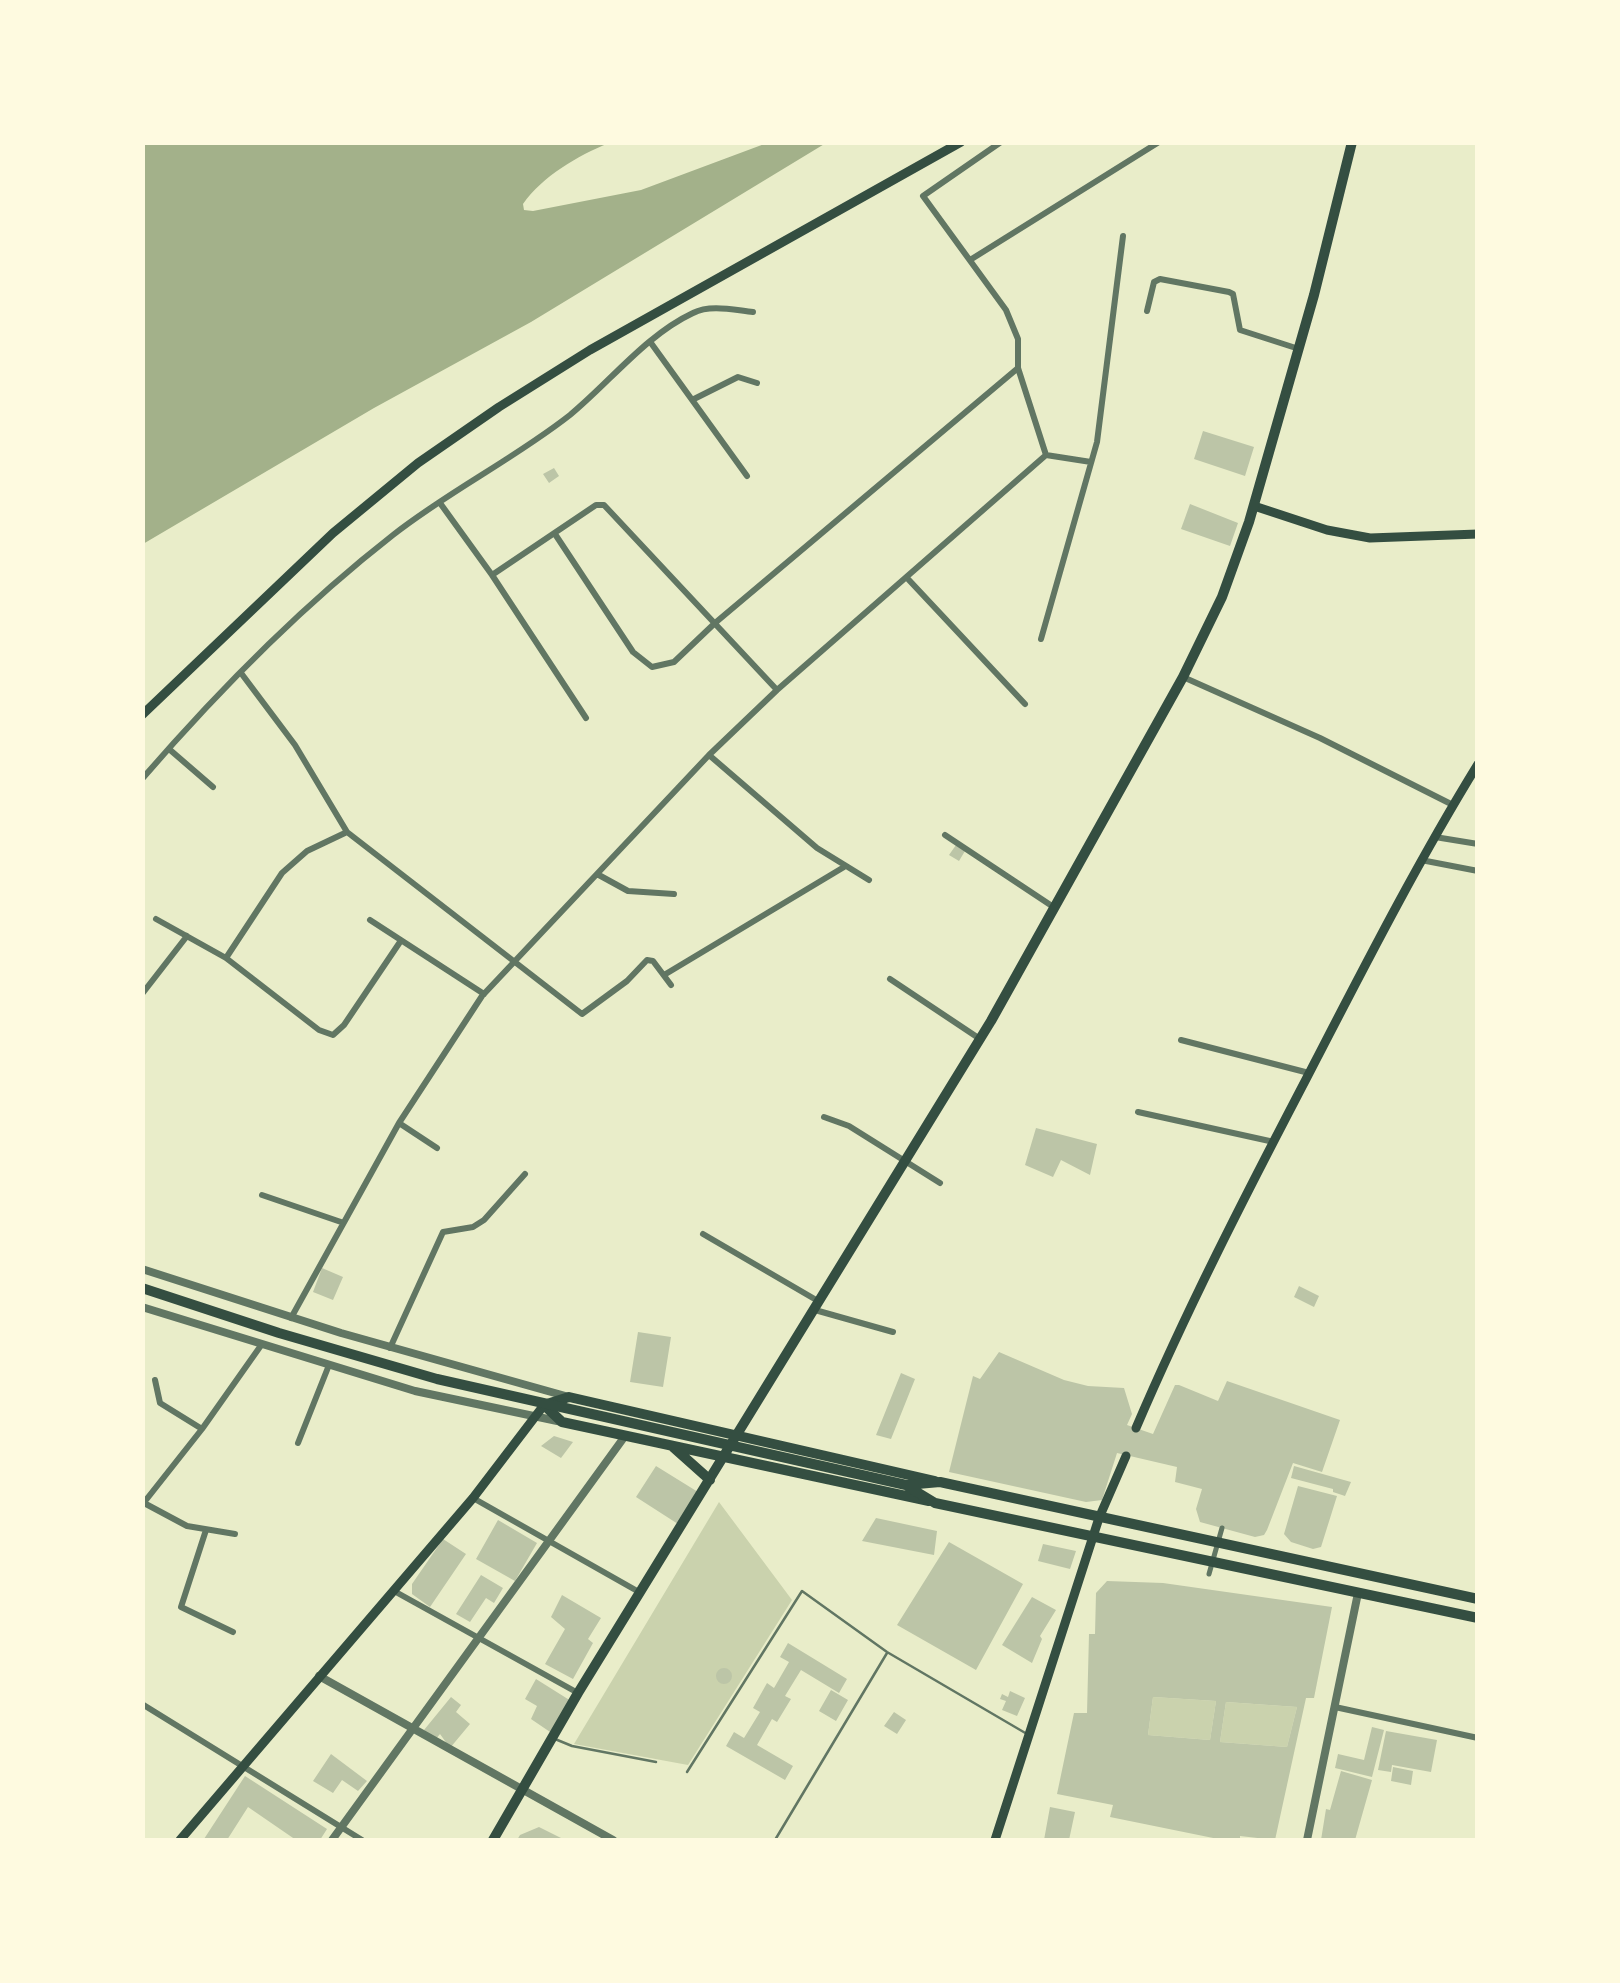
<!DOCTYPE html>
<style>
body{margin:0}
#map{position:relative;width:1620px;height:1983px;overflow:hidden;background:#e9edc9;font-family:Inter,sans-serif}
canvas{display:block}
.frame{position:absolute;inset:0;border:145px solid #fefae0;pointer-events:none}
</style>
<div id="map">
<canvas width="1620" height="1983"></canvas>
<div class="frame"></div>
</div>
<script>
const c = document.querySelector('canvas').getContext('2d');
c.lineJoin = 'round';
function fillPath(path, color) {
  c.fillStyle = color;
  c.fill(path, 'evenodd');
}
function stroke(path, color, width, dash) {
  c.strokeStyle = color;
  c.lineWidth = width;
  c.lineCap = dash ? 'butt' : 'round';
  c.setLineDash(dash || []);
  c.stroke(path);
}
const green = new Path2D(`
 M719,1502L792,1600L688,1765L574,1744Z
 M1153,1697L1216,1701L1210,1740L1148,1735Z
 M1226,1702L1297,1707L1287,1747L1220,1742Z`);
const water = new Path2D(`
 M146,143H609C577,156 543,176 523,204L524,210L533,211L641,190L767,143H826L531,322L374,408L143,544L142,146Z`);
const building = new Path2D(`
 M1203,431L1254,447L1245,476L1194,459Z
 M554,468L559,476L549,483L543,474Z
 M1190,504L1238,523L1230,546L1181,529Z
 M956,845L965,851L959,861L949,855Z
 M1036,1128L1097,1144L1090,1175L1061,1160L1053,1177L1025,1165Z
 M322,1268L343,1277L333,1300L313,1292Z
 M1299,1286L1319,1296L1314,1307L1294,1297Z
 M638,1332L671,1337L663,1387L630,1382Z
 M999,1352L1064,1380L1088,1386L1124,1388L1132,1414L1127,1425L1153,1434L1175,1385H1179L1218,1401L1227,1381L1340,1420L1322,1472L1293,1463L1267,1530L1264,1535L1255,1537L1200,1522L1196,1509L1202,1489L1175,1482L1177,1467L1117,1453L1102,1500L1086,1502L949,1472L973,1376L980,1379Z
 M901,1373L915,1379L891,1439L876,1435Z
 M554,1436L573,1442L561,1458L541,1446Z
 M656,1466L698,1492L678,1524L636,1497Z
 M1294,1466L1351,1482L1345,1496L1333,1492V1489L1291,1478Z
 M1298,1486L1337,1496L1321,1547L1313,1549L1291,1542L1284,1534Z
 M876,1518L937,1531L934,1555L862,1541Z
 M498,1520L537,1543L515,1581L476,1559Z
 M443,1539L466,1554L430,1607L412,1594V1584Z
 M949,1542L1023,1584L976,1670L897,1625Z
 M1043,1544L1076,1551L1070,1569L1038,1561Z
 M481,1575L503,1588L494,1603L486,1598L470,1622L456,1614Z
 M1107,1581L1163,1583L1332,1607L1314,1698H1306L1275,1840L1240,1836V1840H1223L1110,1817L1113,1805L1057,1794L1074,1713H1087L1089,1634H1095L1096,1593ZM1153,1697L1216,1701L1210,1740L1148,1735ZM1226,1702L1297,1707L1287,1747L1220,1742Z
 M562,1595L601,1618L588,1639L593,1643L573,1679L545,1664L565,1629L551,1617Z
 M1032,1597L1056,1610L1040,1636L1042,1639L1032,1663L1002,1645Z
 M788,1643L847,1679L839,1693L801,1670L785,1696L791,1699L777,1722L772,1719L757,1745L793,1766L785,1780L726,1746L734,1732L744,1738L760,1712L753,1708L767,1683L774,1688L789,1662L780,1657Z
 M716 1676a8 8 0 1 1 16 0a8 8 0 1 1-16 0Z
 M536,1679L571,1701L553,1734L531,1719L537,1706L525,1699Z
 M831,1690L848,1700L836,1721L819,1711Z
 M1010,1691L1025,1698L1017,1716L1002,1710L1006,1701L1000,1699L1002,1694L1008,1697Z
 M451,1697L461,1705L456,1712L470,1724L450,1748L440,1734L435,1740L424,1730Z
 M894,1712L906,1720L897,1734L884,1726Z
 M1372,1727L1384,1730L1372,1777L1335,1768L1338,1754L1364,1760Z
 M1386,1731L1437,1740L1431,1772L1392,1765L1391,1772L1378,1770Z
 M331,1754L367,1781L358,1791L342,1780L333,1793L313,1781Z
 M1393,1767L1413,1771L1411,1785L1391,1781Z
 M1341,1771L1372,1780L1355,1840H1321L1326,1809L1330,1810Z
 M245,1776L327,1829L320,1840H296L248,1807L227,1840L204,1839Z
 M1050,1807L1075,1812L1069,1840H1044Z
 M539,1827L565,1840H517L520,1835Z`);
const service = new Path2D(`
 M555,1739L572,1746L656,1762
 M687,1772L802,1591L887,1652L1027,1734
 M775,1840L887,1653`);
const pedestrian = new Path2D(`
 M1209,1574L1222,1528`);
const minor = new Path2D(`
 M1001,142L923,196L1006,310L1018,339V368
 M970,260L1159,142
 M1147,311L1154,282L1160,279L1229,292L1233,294L1240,330L1299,349
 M651,343L747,476
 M692,400L738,377L757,383
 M1046,455L1091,462
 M440,503L492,575L586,718
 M555,534L633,652L652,667L674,662L715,623L1018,368L1046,455
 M492,575L596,505H604L777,690
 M908,579L1025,704
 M1041,639L1097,442L1123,236
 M241,673L295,745L347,832L582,1014L627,981L647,960L653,961L671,985
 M1183,677L1320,738L1453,805
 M169,749L213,787
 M709,755L817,848L869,880
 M142,779C218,691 302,606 393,535C449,491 514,459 570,415C610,382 646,335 693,313C710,304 734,310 753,312
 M945,835L1055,908
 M1435,837L1478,844
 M1421,860L1478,871
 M597,874L628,891L674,894
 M156,919L226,958L319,1030L333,1035L344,1025L400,942
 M370,920L484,994
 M226,958L282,873L307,851L347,832
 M664,975L844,867
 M890,979L980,1039
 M142,994L187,936
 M1181,1040L1309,1073
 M1138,1112L1274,1142
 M824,1117L849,1126L940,1183
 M399,1123L437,1148
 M262,1195L341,1222
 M703,1234L818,1301
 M815,1310L893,1332
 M291,1318L399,1123L482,996L709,755L777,690L1046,455
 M390,1348L443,1232L473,1227L484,1220L525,1174
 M155,1380L160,1403L202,1429
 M298,1443L329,1365
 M473,1498L639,1592
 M144,1503L187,1526L235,1534
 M142,1505L202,1429L262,1344
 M206,1530L181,1607L233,1632
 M394,1591L578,1693
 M142,1704L362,1840
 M1335,1707L1478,1738`);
const tertiary = new Path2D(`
 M142,1269L341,1333L569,1397
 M142,1307L415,1391L562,1422
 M319,1676L613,1840
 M332,1840L625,1436
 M1307,1840L1358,1593`);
const secondary = new Path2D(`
 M1254,506L1327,530L1370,538L1478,534
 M142,715L333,533L418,463L499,407L590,350L961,142
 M1136,1428C1186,1311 1244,1198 1303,1085C1359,977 1414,868 1478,764
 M180,1840L473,1498L544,1405
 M995,1840L1099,1518L1126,1456`);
const primary = new Path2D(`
 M547,1404L569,1397L935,1481
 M544,1405L562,1422L929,1501
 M673,1447L710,1480
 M493,1840L578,1693L991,1021L1183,677L1222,597L1249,522L1314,295L1352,142`);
const trunk = new Path2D(`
 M142,1288L279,1333L437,1379L906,1485L940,1482L1478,1599
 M907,1486L935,1503L1478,1618`);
fillPath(green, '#cad2ad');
fillPath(water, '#a3b18a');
fillPath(building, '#bcc5a7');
stroke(service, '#617663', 2.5);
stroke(pedestrian, '#617663', 5);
stroke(minor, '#617663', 6);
stroke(tertiary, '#617663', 8);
stroke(secondary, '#344e41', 9);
stroke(primary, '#344e41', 10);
stroke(trunk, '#344e41', 10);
</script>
